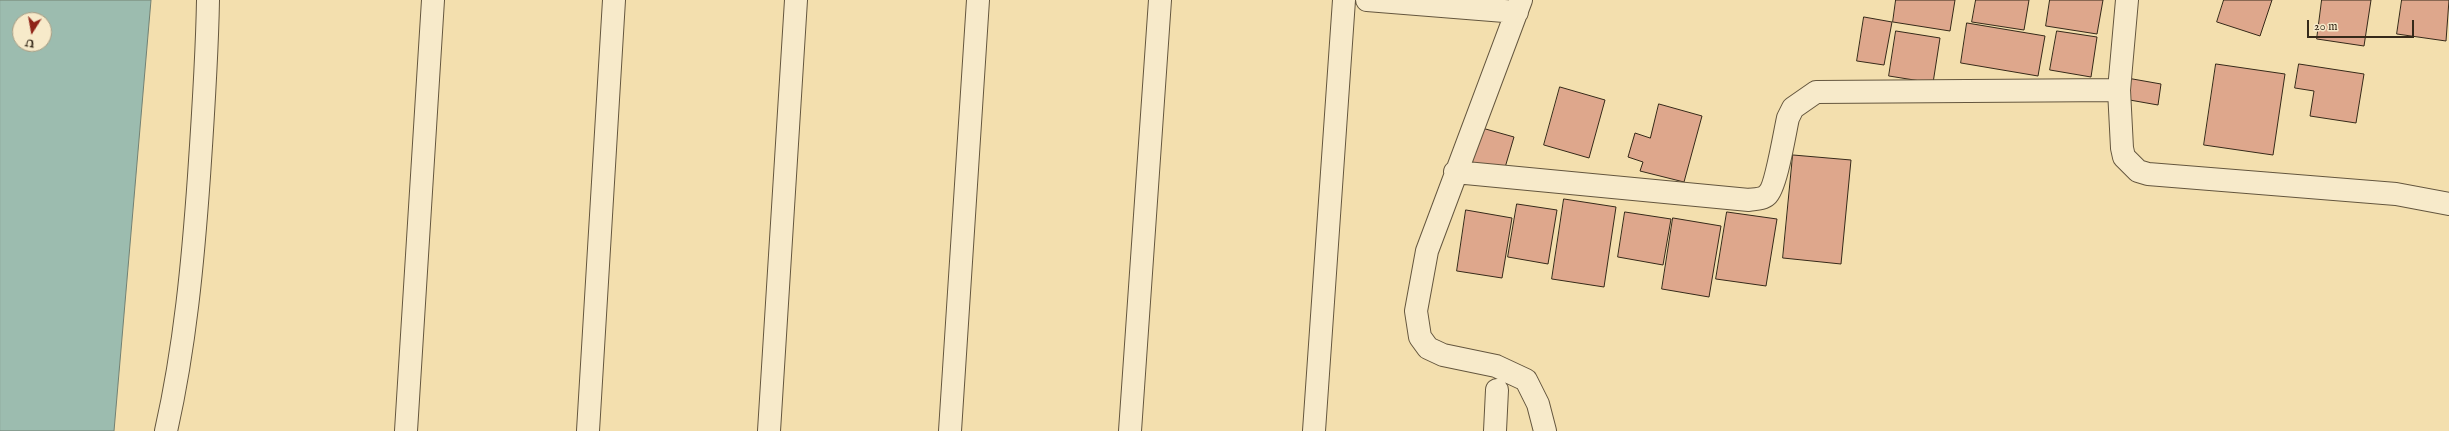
<!DOCTYPE html>
<style>
body{margin:0}
#map{position:relative;width:2449px;height:431px;overflow:hidden;background:#f3dfae;font-family:"IM FELL English",serif}
canvas{display:block}
.north{position:absolute;left:12px;top:12px;width:40px;height:40px;box-sizing:border-box;background:#f7eaca;border:1px solid #a99d83;border-radius:50%;rotate:191deg;font-size:11px;font-weight:700;line-height:16px;text-align:center;color:#352919}
.north::after{content:'';display:block;margin:auto;width:14px;height:18px;background:#8f2418;clip-path:polygon(50% 0,100% 100%,50% 72%,0 100%)}
.scale{position:absolute;left:2307px;top:20px;width:107px;height:18px;box-sizing:border-box;border:2px solid #352919;border-top:0;padding-left:5px;font-size:12px;line-height:14px;white-space:nowrap;color:#352919;-webkit-text-stroke:3px #f7eaca;paint-order:stroke}
</style>
<div id="map">
<canvas width="2449" height="431"></canvas>
<div class="north">U</div>
<div class="scale">20 m</div>
</div>
<script>
const c = document.querySelector('canvas').getContext('2d');
c.lineJoin = 'round';
function fillPath(path, color) {
  c.fillStyle = color;
  c.fill(path, 'evenodd');
}
function stroke(path, color, width, dash) {
  c.strokeStyle = color;
  c.lineWidth = width;
  c.lineCap = dash ? 'butt' : 'round';
  c.setLineDash(dash || []);
  c.stroke(path);
}
const water = new Path2D(`
 M0,0H151L114,431H0ZM20,20H44V44H20Z`);
const building = new Path2D(`
 M1896,0H1955L1950,31L1893,22Z
 M1976,0H2029L2024,30L1972,22Z
 M2050,0H2103L2097,34L2046,26Z
 M2224,0H2272L2260,36L2217,22Z
 M2322,0H2371L2364,46L2317,39Z
 M2402,0H2449L2446,41L2397,34Z
 M1864,17L1892,22L1884,65L1857,61Z
 M1967,23L2045,36L2038,76L1961,63Z
 M1896,31L1940,38L1933,83L1889,76Z
 M2057,31L2097,37L2091,77L2050,70Z
 M2216,64L2285,74L2273,155L2204,145Z
 M2299,64L2364,74L2356,123L2310,116L2314,91L2295,88Z
 M2127,78L2161,84L2158,105L2124,99Z
 M1560,87L1605,100L1589,158L1544,145Z
 M1659,104L1702,116L1684,182L1640,171L1643,162L1628,157L1635,133L1650,138Z
 M1482,128L1514,137L1504,171L1472,162Z
 M1793,155L1851,160L1841,264L1783,258Z
 M1564,199L1616,207L1604,287L1552,279Z
 M1517,204L1557,210L1548,264L1508,257Z
 M1466,210L1512,218L1502,278L1457,271Z
 M1625,212L1671,219L1663,265L1618,257Z
 M1727,212L1777,219L1766,286L1716,279Z
 M1673,218L1721,226L1709,297L1662,289Z`);
const minor = new Path2D(`
 M1367,0L1517,12
 M1521,0L1427,251L1416,311L1420,337L1428,348L1443,355L1496,366L1526,380L1538,404L1545,431
 M2127,0L2119,90L2122,148L2124,157L2138,171L2148,174L2396,194L2449,204
 M1455,172L1749,200C1755,199 1763,199 1767,195C1776,188 1785,131 1788,118L1793,108L1816,92L2119,90
 M166,431C185,347 193,261 199,176C203,117 207,59 208,0
 M406,431L433,0
 M588,431L614,0
 M769,431L796,0
 M950,431L978,0
 M1130,431L1160,0
 M1314,431L1344,0
 M1495,431L1497,390`);
fillPath(water, '#9cbcaf');
stroke(water, '#738173', 1);
fillPath(building, '#dea78c');
stroke(building, '#352919', 1);
stroke(minor, '#64563e', 24);
stroke(minor, '#f7eaca', 22);
</script>
